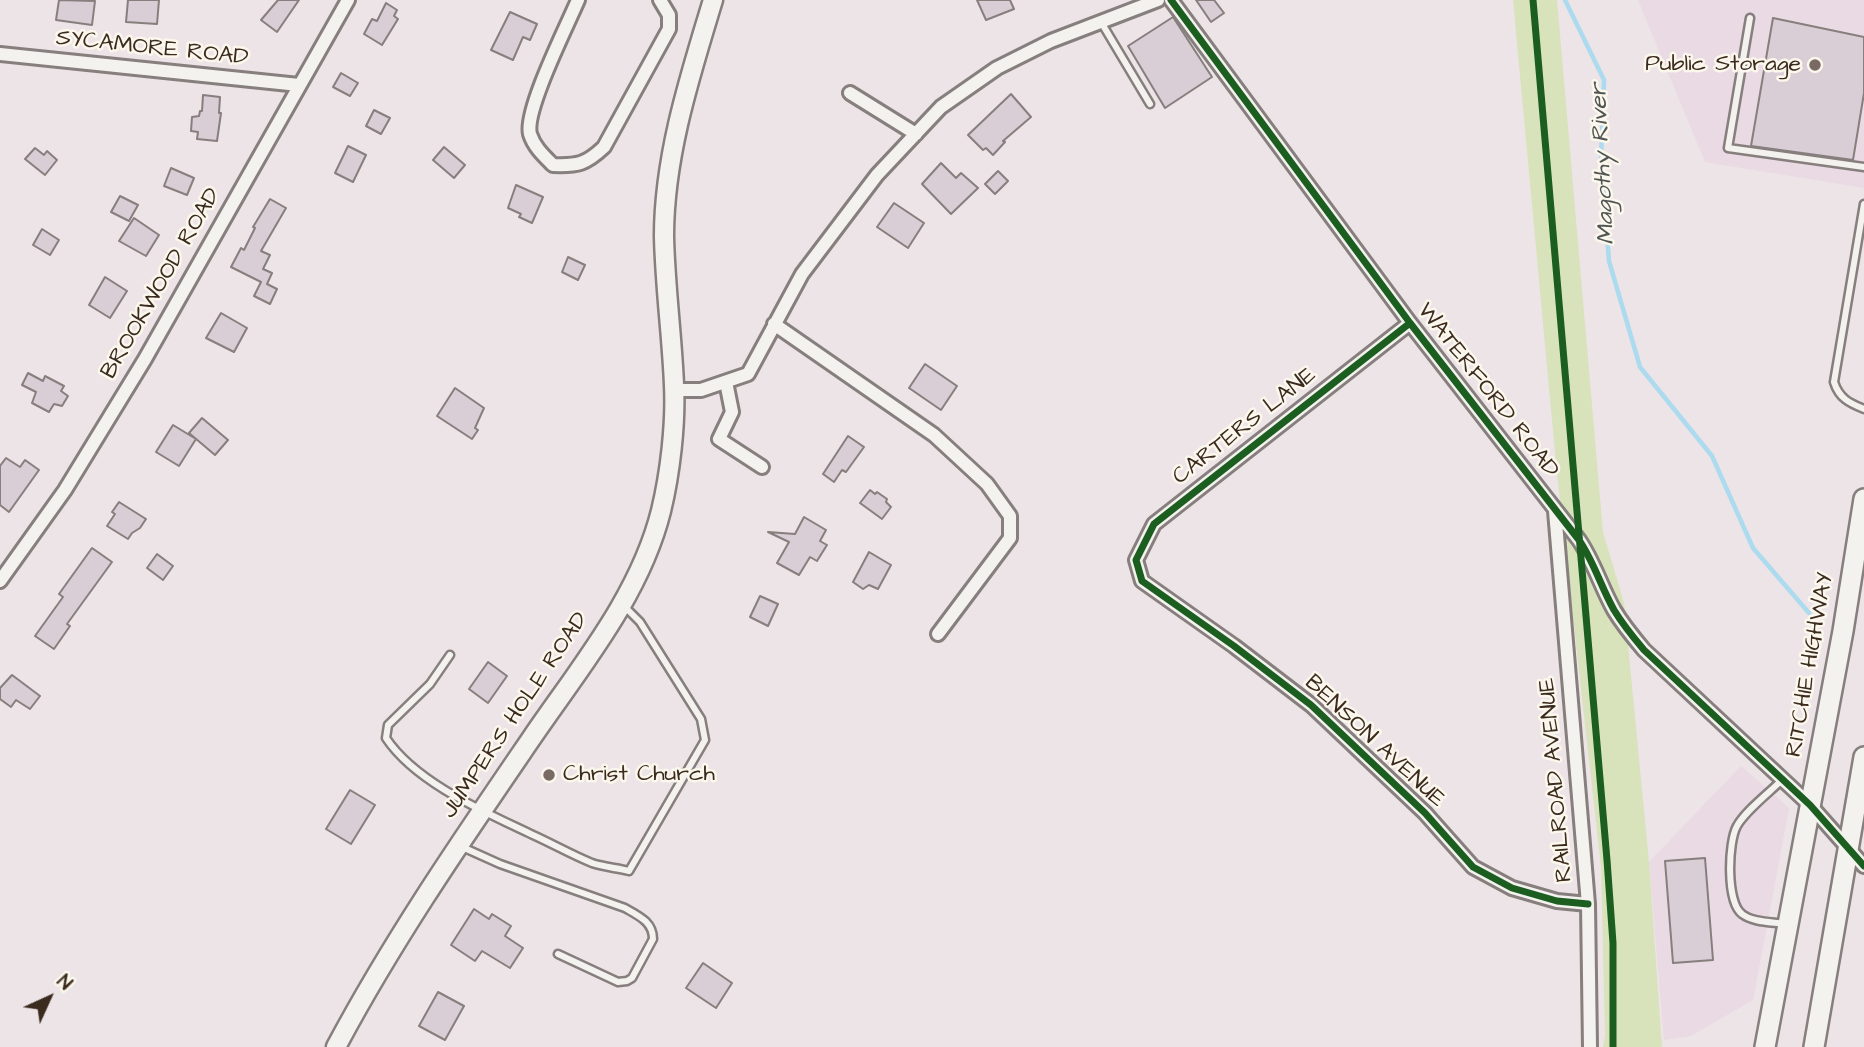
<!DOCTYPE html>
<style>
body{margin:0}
#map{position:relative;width:1864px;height:1047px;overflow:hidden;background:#ece4e6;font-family:"Architects Daughter",sans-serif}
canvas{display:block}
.north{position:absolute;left:14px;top:963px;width:70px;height:70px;-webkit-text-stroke:5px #fbf7ec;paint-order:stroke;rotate:45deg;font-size:19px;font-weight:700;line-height:28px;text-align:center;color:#3b2a1e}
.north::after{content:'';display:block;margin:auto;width:24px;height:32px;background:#3b2a1e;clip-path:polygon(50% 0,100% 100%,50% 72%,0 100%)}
</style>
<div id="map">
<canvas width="1864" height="1047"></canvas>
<div class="north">N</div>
</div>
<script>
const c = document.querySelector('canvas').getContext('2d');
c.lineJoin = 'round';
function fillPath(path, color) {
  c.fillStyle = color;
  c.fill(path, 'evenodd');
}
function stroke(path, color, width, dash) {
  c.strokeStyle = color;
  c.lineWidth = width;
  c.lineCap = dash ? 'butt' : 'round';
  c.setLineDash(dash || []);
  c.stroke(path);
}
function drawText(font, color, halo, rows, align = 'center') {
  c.font = font + ' "Architects Daughter",sans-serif';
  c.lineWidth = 5;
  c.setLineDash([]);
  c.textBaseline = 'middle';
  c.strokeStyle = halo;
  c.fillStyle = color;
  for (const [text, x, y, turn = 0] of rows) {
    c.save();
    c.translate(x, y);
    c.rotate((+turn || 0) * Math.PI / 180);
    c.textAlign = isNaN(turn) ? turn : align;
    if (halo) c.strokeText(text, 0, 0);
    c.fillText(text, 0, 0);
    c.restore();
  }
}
const built = new Path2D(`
 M1638,0H1864V188L1705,162Z
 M1741,766L1789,808L1753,1000L1691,1036L1664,1040L1649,862Z`);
const green = new Path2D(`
 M1513,0H1557L1603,532L1624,603L1649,862L1662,1047H1603L1605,1036L1601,867L1557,474Z`);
const stream = new Path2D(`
 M1565,0L1604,80L1601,158L1609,261L1640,367L1712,456L1753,548L1809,613`);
const building = new Path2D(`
 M59,0L95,1L92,25L56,20Z
 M128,0H159L157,24L126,22Z
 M278,0H299L277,32L261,20Z
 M977,0H1010L1014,9L986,20Z
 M1196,0H1214L1224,13L1211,22Z
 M386,3L397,10L394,16L398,19L382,45L364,34L372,19L377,21Z
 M510,12L537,24L530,40L523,37L513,60L491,50Z
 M1173,17L1212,77L1165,108L1128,46Z
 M1773,18L1864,37V93L1853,160L1751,146Z
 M341,73L358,83L350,96L333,87Z
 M1011,94L1031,117L1003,141L1005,142L993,155L986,148L983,150L968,135Z
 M203,95L220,97L219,113H221L217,141L197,139L198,132L191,131L192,117L199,116L200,111H202Z
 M374,110L390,118L381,134L366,126Z
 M348,146L366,155L353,182L335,173Z
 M444,147L465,165L454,178L433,160Z
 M35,148L44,155L47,151L57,160L45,175L25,159Z
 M941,163L956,178L961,173L978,188L951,214L922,184Z
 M171,168L194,178L187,195L164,186Z
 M998,171L1008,181L995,194L985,184Z
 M516,185L543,197L532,223L519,217L521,214L508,208Z
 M120,196L138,205L129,221L111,212Z
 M270,199L286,208L261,251L270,255L263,269L272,273L267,284L277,289L270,304L254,296L261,282L231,267L241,248L244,250L255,228L253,227Z
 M894,203L924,223L908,248L877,227Z
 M134,218L159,235L146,256L119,241Z
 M42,229L59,240L50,255L33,245Z
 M568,257L585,265L578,280L562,272Z
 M105,277L127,291L110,318L89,305Z
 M221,313L247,328L234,352L206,338Z
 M925,364L957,386L941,410L909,388Z
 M28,373L43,381L45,376L64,386L61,391L68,396L62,406L54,404L49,412L32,403L36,392L22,385Z
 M455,388L484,408L475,428L478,430L472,439L437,416Z
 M202,418L228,440L215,455L189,433Z
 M173,425L196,439L179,466L156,452Z
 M848,436L864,447L846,472L842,470L834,482L823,474Z
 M6,458L20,467L25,460L39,470L9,512L0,505V466Z
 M870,490L875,494L877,492L887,499L886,502L891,507L882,519L860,503Z
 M119,502L146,519L140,528L132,533L128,539L107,526L115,514L112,512Z
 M804,517L826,530L820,541L827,545L817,561L810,557L799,575L777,563L789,542L768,532L795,534Z
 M92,548L112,562L67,624L70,626L54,649L35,636L63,597L59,594Z
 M869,552L891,565L878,589L869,585L863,589L853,582Z
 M157,554L173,566L163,580L147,568Z
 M760,596L778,604L768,626L750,617Z
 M488,662L507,676L488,703L469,689Z
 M12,675L40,696L30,709L16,700L11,707L0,699V688Z
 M350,790L375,805L351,844L326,829Z
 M1705,858L1713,960L1673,963L1665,861Z
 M474,909L489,919L492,914L511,926L505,936L523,948L510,968L482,951L475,961L451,945Z
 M703,963L732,983L716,1008L686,988Z
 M438,992L464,1006L445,1040L419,1026Z`);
const lane = new Path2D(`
 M1750,18L1728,148L1864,167
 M1101,22L1150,104
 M1864,204L1834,382C1839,398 1849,403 1864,409
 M450,655L430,684L388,725L386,738C416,783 485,812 533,835C553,844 572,855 592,863C604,867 617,868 629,871L705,740L701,719L640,622L622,604
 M1783,779C1770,792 1745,811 1737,826C1728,842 1726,902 1742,914C1752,922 1771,922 1784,924
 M460,846L500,864L625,908C639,916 653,922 653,939L632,978L627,981L618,982L558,954`);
const street = new Path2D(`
 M578,0C567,26 524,111 530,134C534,147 544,156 553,165C578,166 586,164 604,147L669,29V15L660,0
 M1171,0L1410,323L1579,540C1594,562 1601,587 1614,610C1623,625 1633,637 1644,650L1810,805L1864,866
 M0,54L299,85
 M850,93L916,134
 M1410,323L1154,524L1136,560L1142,581L1234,646L1311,705L1425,813L1473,867L1512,888L1557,901L1588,904
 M774,324L934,435L987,484L1010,516V538L938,634
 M726,382L732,412L719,439L762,467
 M674,390H701L748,374L802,274L877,175L941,107L997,68L1051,41L1158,0
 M1555,511L1588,904L1590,1047
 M0,581L65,490L145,359L348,0`);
const secondary = new Path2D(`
 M336,1047C394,938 464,837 533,736C581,666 640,595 661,511C670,474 676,424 674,385C672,336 665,286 664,236C664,156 690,76 713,0`);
const primary = new Path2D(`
 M1765,1047L1843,631L1864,499
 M1814,1047L1864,757`);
const cycleway = new Path2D(`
 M1171,0L1410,323L1579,540C1594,562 1601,587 1614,610C1623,625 1633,637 1644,650L1810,805L1864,866
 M1533,0L1607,860L1613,943V1047
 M1410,323L1154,524L1136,560L1142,581L1234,646L1311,705L1425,813L1473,867L1512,888L1557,901L1588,904`);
const markers = [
 [1815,65,7,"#796b64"],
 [549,775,7,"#796b64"]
];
const streetNames = [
 ["SYCAMORE ROAD",152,49,6],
 ["BROOKWOOD ROAD",162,284,-60],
 ["WATERFORD ROAD",1487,391,52],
 ["CARTERS LANE",1245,427,-38],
 ["RITCHIE HIGHWAY",1811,665,-80],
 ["JUMPERS HOLE ROAD",516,716,-56],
 ["BENSON AVENUE",1374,742,43],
 ["RAILROAD AVENUE",1557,780,-95]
];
const poiNames = [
 ["Public Storage",1801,65],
 ["Christ Church",563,775,"left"]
];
const waterNames = [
 ["Magothy River",1604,164,-93]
];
fillPath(built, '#eadae3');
fillPath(green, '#d8e3bb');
stroke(stream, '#acdaee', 4.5);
fillPath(building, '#d9cdd6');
stroke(building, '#867f7d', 2);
stroke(lane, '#867f7d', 11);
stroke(street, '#867f7d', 18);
stroke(secondary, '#867f7d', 23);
stroke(primary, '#867f7d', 24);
stroke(lane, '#f4f2ef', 6);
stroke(street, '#f4f2ef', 12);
stroke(secondary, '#f4f2ef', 18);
stroke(primary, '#f4f2ef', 19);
stroke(cycleway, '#1b5e20', 7);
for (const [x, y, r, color] of markers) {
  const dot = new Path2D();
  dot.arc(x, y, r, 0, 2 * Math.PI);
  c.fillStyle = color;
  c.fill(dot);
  stroke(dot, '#fbf7ec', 2.5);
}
drawText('23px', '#3b2a1e', '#fbf7ec', streetNames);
drawText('23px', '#3b2a1e', '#fbf7ec', poiNames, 'right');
drawText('italic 24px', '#505553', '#fbf7ec', waterNames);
</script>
